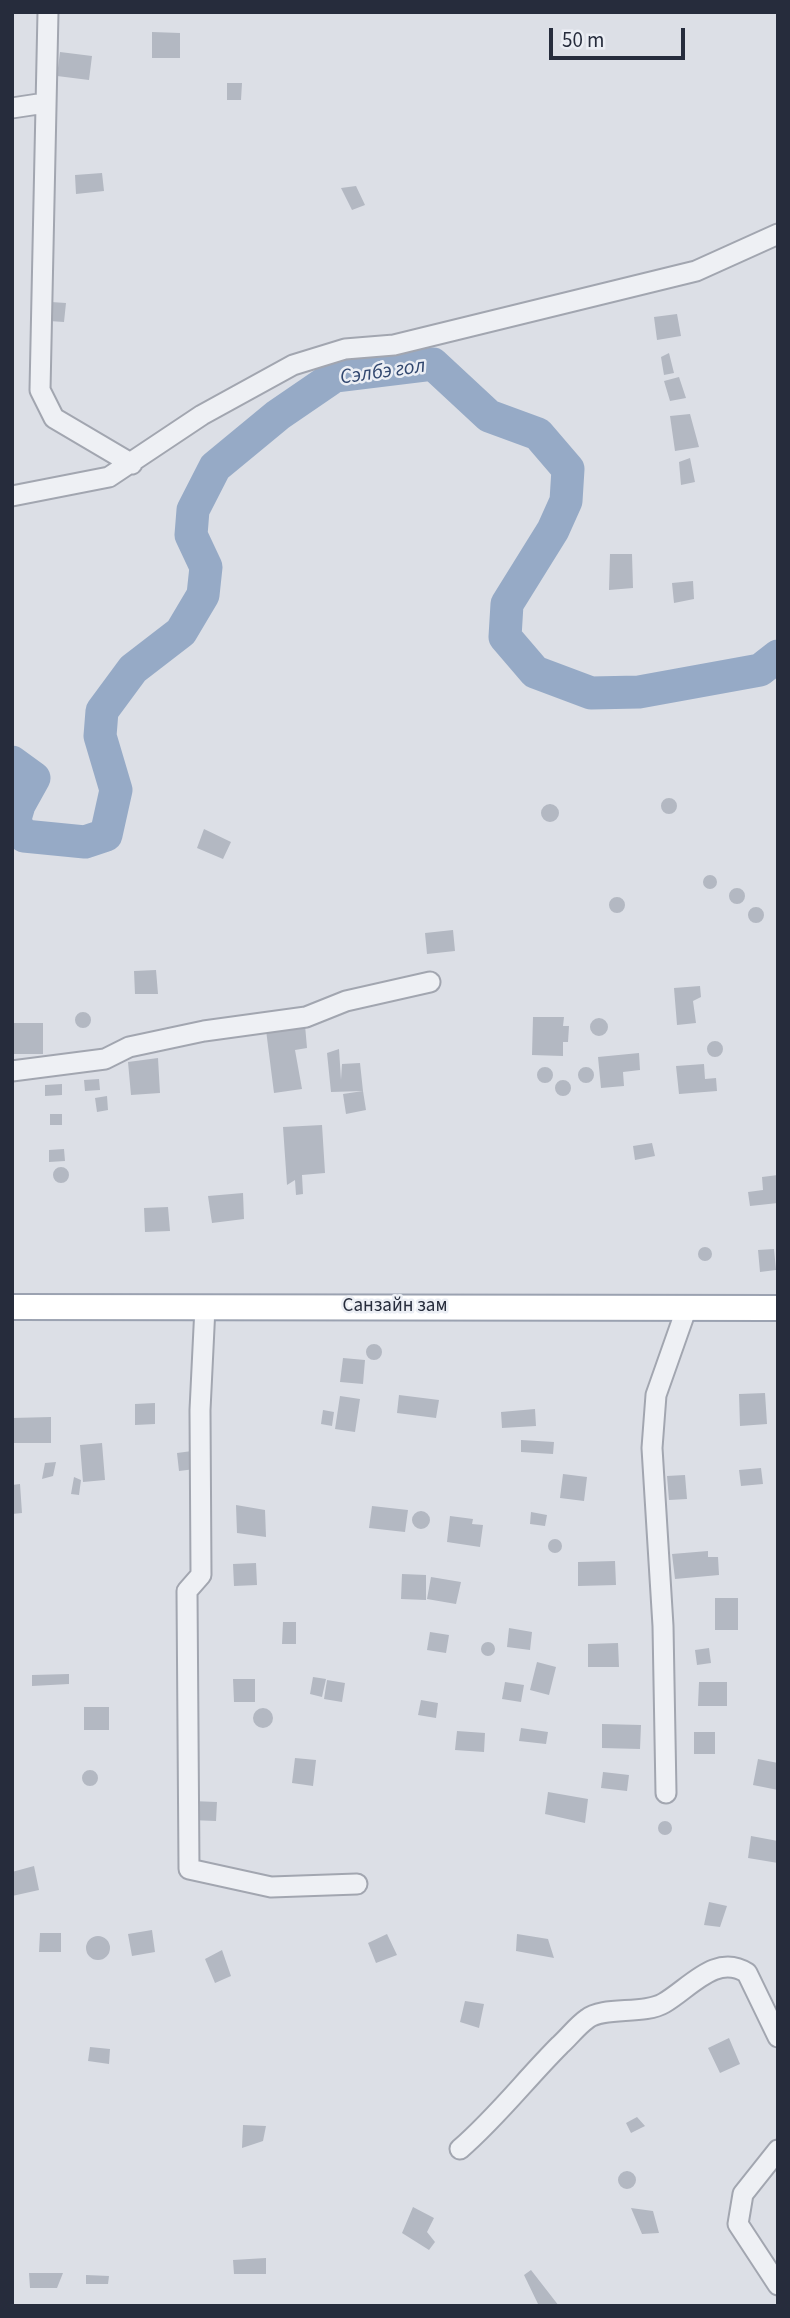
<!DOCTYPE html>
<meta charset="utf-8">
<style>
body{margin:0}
#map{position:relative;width:790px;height:2318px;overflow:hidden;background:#dcdfe6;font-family:"Source Sans 3",sans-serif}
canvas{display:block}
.frame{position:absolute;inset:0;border:14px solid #262c3c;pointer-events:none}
.scale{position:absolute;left:549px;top:28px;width:136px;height:32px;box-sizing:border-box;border:4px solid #262c3c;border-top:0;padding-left:9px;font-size:21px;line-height:24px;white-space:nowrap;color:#262c3c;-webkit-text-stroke:5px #ebeef4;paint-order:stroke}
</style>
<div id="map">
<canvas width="790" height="2318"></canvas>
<div class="frame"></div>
<div class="scale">50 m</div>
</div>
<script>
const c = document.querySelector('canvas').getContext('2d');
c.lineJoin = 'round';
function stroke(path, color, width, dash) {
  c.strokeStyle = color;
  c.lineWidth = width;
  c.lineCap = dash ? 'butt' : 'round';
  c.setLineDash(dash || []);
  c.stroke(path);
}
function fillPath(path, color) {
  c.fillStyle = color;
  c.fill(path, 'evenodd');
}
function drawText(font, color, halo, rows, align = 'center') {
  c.font = font + ' "Source Sans 3",sans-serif';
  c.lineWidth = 5;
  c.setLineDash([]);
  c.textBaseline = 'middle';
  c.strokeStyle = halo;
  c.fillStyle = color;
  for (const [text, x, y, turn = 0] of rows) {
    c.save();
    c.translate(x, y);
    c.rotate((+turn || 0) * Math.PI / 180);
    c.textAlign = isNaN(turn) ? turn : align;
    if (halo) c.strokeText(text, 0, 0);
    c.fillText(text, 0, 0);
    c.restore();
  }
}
const river = new Path2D(`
 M12,762L34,778L19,805L14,822L24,836L85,842L106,835L116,790L100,736L102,711L133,669L181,632L203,595L206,567L191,535L193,510L215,467L278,415L335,376L433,364L489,416L538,434L568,469L566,501L553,530L507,604L505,637L535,672L591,693L639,692L760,670L778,656`);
const building = new Path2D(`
 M152,32L180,33V58H152Z
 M60,52L92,56L89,80L57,76Z
 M227,83H242L241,100H227Z
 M102,173L104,191L76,194L75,175Z
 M356,186L365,205L352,210L341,188Z
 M51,302L66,303L64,322L49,321Z
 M677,314L681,336L657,340L654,317Z
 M669,353L674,373L664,375L661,357Z
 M679,377L686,398L670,401L664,381Z
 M690,414L699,447L675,451L670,416Z
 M690,458L695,482L681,485L679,462Z
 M610,554H632L633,588L609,590Z
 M693,581L694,599L674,603L672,583Z
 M661 806a8 8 0 1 1 16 0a8 8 0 1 1-16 0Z
 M541 813a9 9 0 1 1 18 0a9 9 0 1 1-18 0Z
 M204,829L231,842L223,859L197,848Z
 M703 882a7 7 0 1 1 14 0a7 7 0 1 1-14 0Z
 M729 896a8 8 0 1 1 16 0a8 8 0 1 1-16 0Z
 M609 905a8 8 0 1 1 16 0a8 8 0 1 1-16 0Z
 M748 915a8 8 0 1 1 16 0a8 8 0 1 1-16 0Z
 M453,930L455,951L427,954L425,933Z
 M156,970L158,994H135L134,971Z
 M700,986L701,997L693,1001L696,1023L677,1025L674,988Z
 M75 1020a8 8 0 1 1 16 0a8 8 0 1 1-16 0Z
 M533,1017H564L563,1026H569L568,1042H563V1056L532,1055Z
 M590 1027a9 9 0 1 1 18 0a9 9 0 1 1-18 0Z
 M12,1023H43V1054H12Z
 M305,1025L307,1048L295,1050L302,1089L274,1093L266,1030Z
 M707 1049a8 8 0 1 1 16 0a8 8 0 1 1-16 0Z
 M339,1049L341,1080L342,1064L360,1063L363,1091L331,1092L327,1053Z
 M639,1053L640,1070L623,1072L624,1086L601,1088L598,1057Z
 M158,1058L160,1093L131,1095L128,1062Z
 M704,1064L705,1079L716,1078L717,1091L679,1094L676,1066Z
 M537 1075a8 8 0 1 1 16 0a8 8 0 1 1-16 0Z
 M578 1075a8 8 0 1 1 16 0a8 8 0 1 1-16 0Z
 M99,1079L100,1090L85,1091L84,1080Z
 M555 1088a8 8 0 1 1 16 0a8 8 0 1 1-16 0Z
 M62,1084V1095L45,1096V1085Z
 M363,1091L366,1110L346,1114L343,1094Z
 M107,1096L108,1110L97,1112L95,1098Z
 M50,1114H62V1125H50Z
 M322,1125L325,1173L302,1175L303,1194L296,1195L295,1180L287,1185L283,1127Z
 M652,1143L655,1156L635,1160L633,1146Z
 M64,1149L65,1161L49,1162V1150Z
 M53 1175a8 8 0 1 1 16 0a8 8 0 1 1-16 0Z
 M778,1175V1203L750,1206L748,1192L763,1190L762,1177Z
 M243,1193L244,1219L212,1223L208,1196Z
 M168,1207L170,1231L145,1232L144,1208Z
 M698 1254a7 7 0 1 1 14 0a7 7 0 1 1-14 0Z
 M774,1249L776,1270L760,1272L758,1250Z
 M366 1352a8 8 0 1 1 16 0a8 8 0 1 1-16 0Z
 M343,1358L365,1360L363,1384L340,1382Z
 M765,1393L767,1424L740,1426L739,1394Z
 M399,1395L439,1400L436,1418L397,1413Z
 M340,1396L360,1399L355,1432L335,1429Z
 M155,1403V1424L135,1425V1404Z
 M535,1409L536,1426L502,1428L501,1412Z
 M323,1410L334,1412L332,1426L321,1424Z
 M51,1417V1443H12V1418Z
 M521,1440L554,1442L553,1454L521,1452Z
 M102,1443L105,1480L83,1482L80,1445Z
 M192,1451L195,1469L179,1471L177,1453Z
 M56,1462L53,1476L42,1479L45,1463Z
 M761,1468L763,1484L741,1486L739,1470Z
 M563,1474L587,1477L584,1501L560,1498Z
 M685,1475L687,1499L669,1500L667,1476Z
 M74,1477L81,1480L79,1495L71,1494Z
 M20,1484L22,1513L12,1514V1485Z
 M236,1505L265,1510L266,1537L237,1533Z
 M372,1506L408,1510L405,1532L369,1528Z
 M412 1520a9 9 0 1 1 18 0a9 9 0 1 1-18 0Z
 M531,1512L547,1515L545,1526L530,1524Z
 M450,1516L473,1519L472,1524L483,1525L480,1547L447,1542Z
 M548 1546a7 7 0 1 1 14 0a7 7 0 1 1-14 0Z
 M708,1551V1557H718L719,1575L675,1579L672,1554Z
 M615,1561L616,1585L578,1586V1562Z
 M256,1563L257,1585L234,1586L233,1564Z
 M402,1574L426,1575V1600L401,1599Z
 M431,1577L461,1582L456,1604L427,1599Z
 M715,1598H738V1630H715Z
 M283,1622H296V1644H282Z
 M509,1628L532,1632L530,1650L507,1647Z
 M430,1632L449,1635L446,1653L427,1650Z
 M481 1649a7 7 0 1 1 14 0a7 7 0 1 1-14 0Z
 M618,1643L619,1667H588V1644Z
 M709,1648L711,1663L697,1665L695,1650Z
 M537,1662L556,1667L549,1695L530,1690Z
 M69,1674V1684L32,1686V1675Z
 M313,1677L326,1679L322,1697L310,1694Z
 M233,1679H255V1702H234Z
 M327,1680L345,1683L342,1702L324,1699Z
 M505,1682L524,1685L521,1702L502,1699Z
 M699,1682H727V1706H698Z
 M421,1700L438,1703L436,1718L418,1715Z
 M84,1707H109V1730H84Z
 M253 1718a10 10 0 1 1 20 0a10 10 0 1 1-20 0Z
 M602,1724L641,1725L640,1749L602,1748Z
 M521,1728L548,1732L546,1744L519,1741Z
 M457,1731L485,1733L484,1752L455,1750Z
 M694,1732H715V1754H694Z
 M295,1758L316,1760L313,1786L292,1783Z
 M758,1759L778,1763V1790L753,1785Z
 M82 1778a8 8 0 1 1 16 0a8 8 0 1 1-16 0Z
 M603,1772L629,1775L627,1791L601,1788Z
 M548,1792L588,1799L585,1823L545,1814Z
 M191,1801L217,1802L216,1821L190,1820Z
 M658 1828a7 7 0 1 1 14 0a7 7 0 1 1-14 0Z
 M751,1836L778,1841V1863L748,1858Z
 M34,1866L39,1890L12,1896V1872Z
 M709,1902L727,1906L720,1927L704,1925Z
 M152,1930L155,1952L132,1956L128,1934Z
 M40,1933H61V1952H39Z
 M387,1934L397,1955L376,1963L368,1943Z
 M517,1934L548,1939L554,1958L516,1951Z
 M86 1948a12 12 0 1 1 24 0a12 12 0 1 1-24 0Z
 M222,1950L231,1976L215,1983L205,1959Z
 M465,2001L484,2004L479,2028L460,2022Z
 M729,2038L740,2064L720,2073L708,2048Z
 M90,2047L110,2049L109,2064L88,2061Z
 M637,2117L645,2126L631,2133L626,2123Z
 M243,2125L266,2126L263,2141L242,2148Z
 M618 2180a9 9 0 1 1 18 0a9 9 0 1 1-18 0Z
 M413,2207L434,2218L427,2232L435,2242L429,2250L402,2233Z
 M631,2208L653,2211L659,2233L642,2234Z
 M266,2258V2274H234L233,2260Z
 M531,2270L559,2306H539L524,2275Z
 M29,2273H63L57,2288H30Z
 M86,2275L109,2276L108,2284H86Z`);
const minor = new Path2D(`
 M48,12L40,390L54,418L132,464
 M12,108L45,103
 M12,496L109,477L202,415L293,365L345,349L394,345L696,271L778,234
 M12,1071L105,1059L129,1047L204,1031L306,1017L346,1001L430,982
 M205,1307L200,1410L201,1575L187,1591L189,1869L271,1887L357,1884
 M666,1793L663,1626L652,1448L656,1395L687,1307
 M460,2149C497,2117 526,2079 560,2045C569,2037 577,2026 587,2019C603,2006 644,2015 664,2003C690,1988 716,1953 747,1973L778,2037
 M778,2150L743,2194L738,2224L778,2285`);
const major = new Path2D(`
 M12,1307L778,1308`);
const streetNames = [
 ["Санзайн зам",395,1307]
];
const waterNames = [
 ["Сэлбэ гол",383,373,-8]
];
stroke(river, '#96aac6', 33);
fillPath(building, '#b3b8c2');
stroke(minor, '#a2a6b0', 23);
stroke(major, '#9ba2b1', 28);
stroke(minor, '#eef0f4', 19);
stroke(major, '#fff', 24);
drawText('19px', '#262c3c', '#ebeef4', streetNames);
drawText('italic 21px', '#31476f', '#ebeef4', waterNames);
</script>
